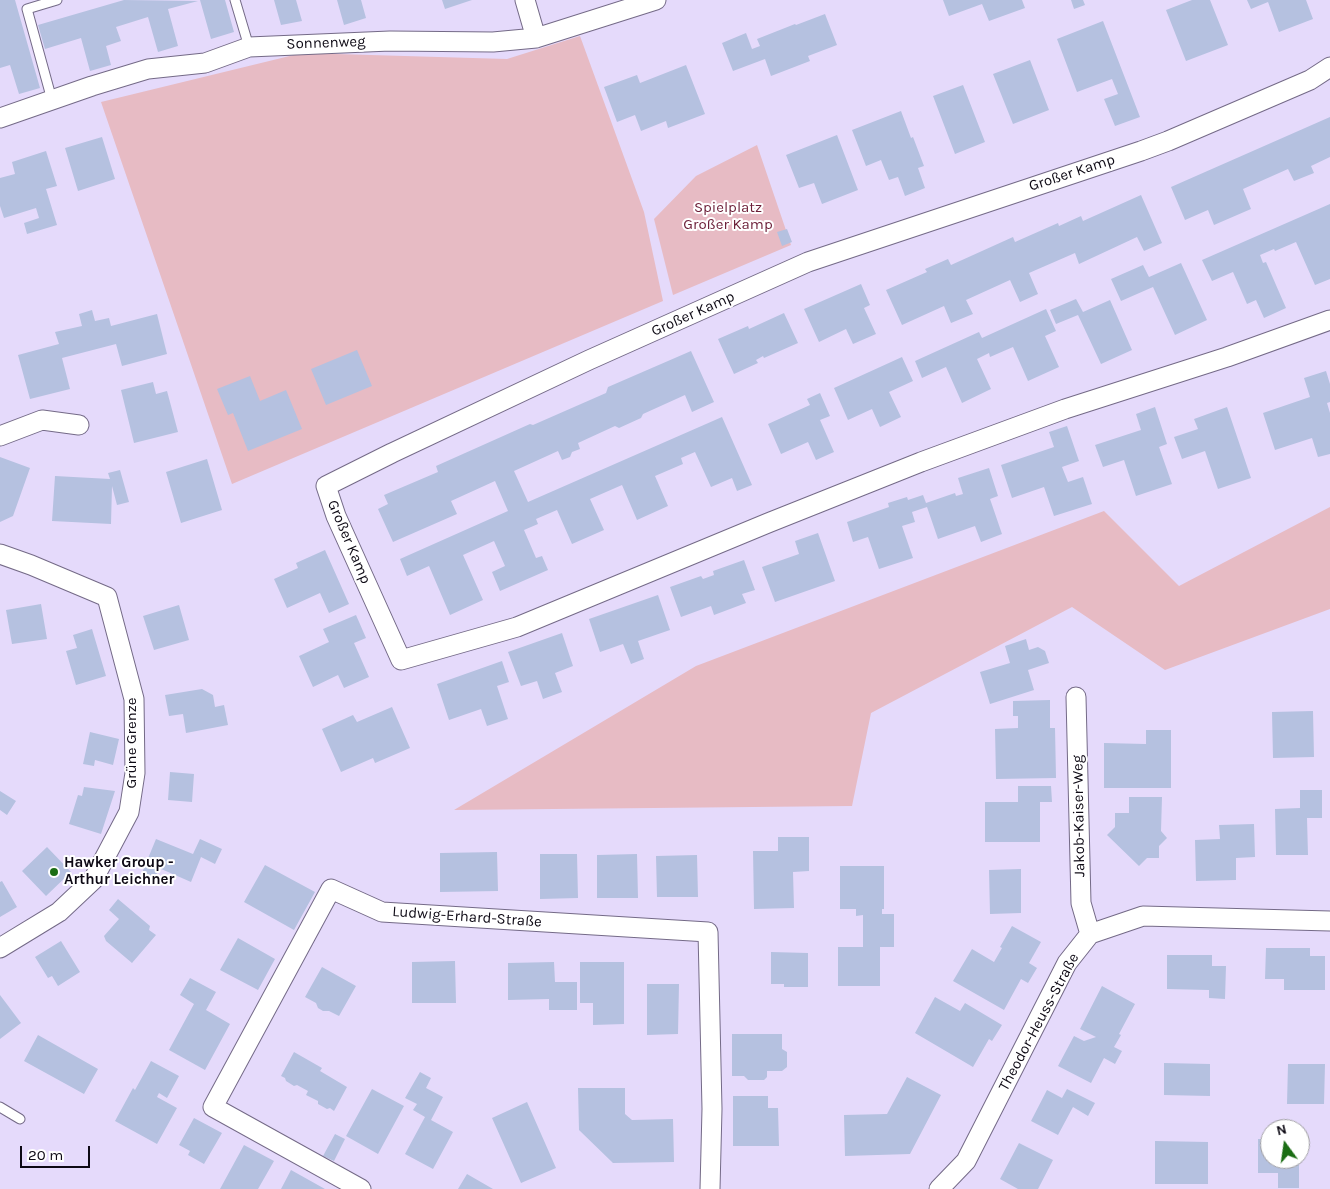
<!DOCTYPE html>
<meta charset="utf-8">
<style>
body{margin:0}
#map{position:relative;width:1330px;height:1189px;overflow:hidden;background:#e5dafb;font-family:Karla,sans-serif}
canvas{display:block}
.north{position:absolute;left:1260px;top:1119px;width:50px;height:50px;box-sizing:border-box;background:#fff;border:1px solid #9e9da1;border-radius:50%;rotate:346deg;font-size:14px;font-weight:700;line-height:20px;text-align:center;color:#0d0914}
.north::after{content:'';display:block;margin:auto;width:18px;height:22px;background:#1b6d14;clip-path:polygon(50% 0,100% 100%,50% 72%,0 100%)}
.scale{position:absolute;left:20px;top:1146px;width:70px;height:22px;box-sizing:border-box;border:2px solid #0d0914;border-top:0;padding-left:6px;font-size:15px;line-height:18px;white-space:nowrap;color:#0d0914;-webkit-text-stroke:4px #fff;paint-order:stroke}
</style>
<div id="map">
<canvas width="1330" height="1189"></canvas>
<div class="north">N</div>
<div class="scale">20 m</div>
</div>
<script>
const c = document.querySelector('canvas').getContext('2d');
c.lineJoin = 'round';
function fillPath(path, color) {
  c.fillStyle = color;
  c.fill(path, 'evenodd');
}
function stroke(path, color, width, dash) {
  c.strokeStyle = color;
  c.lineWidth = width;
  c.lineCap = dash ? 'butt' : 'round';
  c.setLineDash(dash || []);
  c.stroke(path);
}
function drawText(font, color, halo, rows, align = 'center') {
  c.font = font + ' Karla,sans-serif';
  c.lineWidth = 4;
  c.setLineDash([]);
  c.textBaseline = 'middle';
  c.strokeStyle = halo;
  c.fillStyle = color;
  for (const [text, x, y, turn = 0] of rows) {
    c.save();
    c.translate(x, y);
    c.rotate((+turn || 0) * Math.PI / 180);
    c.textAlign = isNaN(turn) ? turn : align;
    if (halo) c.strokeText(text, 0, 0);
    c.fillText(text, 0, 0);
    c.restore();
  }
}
const green = new Path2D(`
 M580,36L644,212L663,301L232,484L101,102L302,53L507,59Z
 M757,145L791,245L673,295L654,219L696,176Z
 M1330,507V609L1165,670L1072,607L871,713L852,806L454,810L696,666L1104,511L1179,586Z`);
const building = new Path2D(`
 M0,0H15L40,88L19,94L10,65L0,68Z
 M124,0L198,1L168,9L178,46L158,52L148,17L116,27L121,41L106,46L111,65L90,71L81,38L45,49L38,25Z
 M200,0H225L234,32L211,39Z
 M274,0H296L302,21L281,25Z
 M337,0H361L366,18L344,25Z
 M442,0H472L445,9Z
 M943,0H1022L1025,8L989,21L982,4L949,16Z
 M1071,0H1083L1085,5L1074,9Z
 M1192,0H1210L1228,45L1186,61L1166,10Z
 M1247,0H1306L1313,19L1279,32L1268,2L1251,9Z
 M825,14L837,45L808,56L810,61L771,76L765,59L733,71L722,43L746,33L752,49L760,46L757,39L795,24L796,25Z
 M1103,21L1140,117L1115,126L1104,99L1118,94L1112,79L1077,92L1057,39Z
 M1030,60L1049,110L1013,124L993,74Z
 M686,65L705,114L668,128L666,121L641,131L635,115L617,122L604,87L637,75L640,83Z
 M963,85L985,142L955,154L933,96Z
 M901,111L911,138L913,137L924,166L918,168L925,188L905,196L898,177L889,180L881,160L866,166L852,130Z
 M1330,117V157L1311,166L1314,173L1294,181L1288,169L1243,189L1251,209L1214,225L1208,210L1185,220L1171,187Z
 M837,135L858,190L822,204L814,183L799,188L786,155Z
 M102,137L115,179L78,191L65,148Z
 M46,151L57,186L46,189L57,225L27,234L24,223L39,218L36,208L4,218L0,206V178L15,174L12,162Z
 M1141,195L1162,243L1144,251L1137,237L1079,264L1075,253L1029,273L1038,294L1020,302L1010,280L966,300L973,314L951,323L944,306L902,325L886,290L927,272L925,269L948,259L951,265L1013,237L1015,242L1058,223L1059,226L1081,216L1083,221Z
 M1330,204V279L1315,285L1296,242L1275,251L1274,249L1260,255L1263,263L1266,262L1286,308L1264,318L1256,300L1247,304L1233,272L1212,281L1202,260Z
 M787,229L792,242L782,246L777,232Z
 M1181,263L1207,320L1175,335L1153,287L1121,301L1111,279L1143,265L1149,277Z
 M861,284L870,305L864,308L876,334L853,344L846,329L819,342L804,309Z
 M1076,299L1083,312L1110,300L1132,350L1101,364L1078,315L1056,324L1050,310Z
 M1046,309L1056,331L1045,336L1059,367L1028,381L1013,347L990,357L989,353L977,359L991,389L962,403L946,367L922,378L915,361L979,332L982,338Z
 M92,310L95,321L109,318L111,326L157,314L167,354L122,366L116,344L62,358L70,389L30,399L18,355L59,344L55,332L82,326L79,314Z
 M784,313L798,343L764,358L763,356L756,360L758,363L734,374L718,339L748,326L749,329Z
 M357,350L372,386L326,405L311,369Z
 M691,351L714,402L692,412L685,395L643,414L641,418L619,428L615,426L578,443L580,449L572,452L570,457L562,460L558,451L514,471L528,502L722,417L752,485L737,491L732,478L711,487L695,452L681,458L683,464L655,476L668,506L637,520L622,485L590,499L604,530L572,544L557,510L536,519L538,524L524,530L536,558L542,556L548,570L500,591L492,572L505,566L494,541L463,555L483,600L450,615L429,566L407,576L400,559L508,511L495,481L451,501L457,514L393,542L378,509L388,504L384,495L438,472L436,466L530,424L533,425L606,393L608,387Z
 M902,357L913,381L889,392L901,417L880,427L872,409L848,420L834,388Z
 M1326,371L1330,384V402L1327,403L1330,413V454L1318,457L1312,438L1275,450L1263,413L1310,397L1304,378Z
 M250,376L260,401L286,390L302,429L248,451L233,413L228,415L217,389Z
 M153,382L156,394L167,391L178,432L134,443L121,390Z
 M820,393L830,416L820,420L834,452L816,460L808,442L781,454L768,424L810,405L807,399Z
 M1155,407L1167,444L1159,447L1172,484L1136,496L1124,460L1103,467L1095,445L1141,430L1136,414Z
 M1227,407L1251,478L1218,489L1205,451L1182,459L1174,437L1198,429L1194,419Z
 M1067,426L1079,461L1062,467L1068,482L1083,477L1092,504L1054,516L1044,487L1012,498L1001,465L1054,447L1049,432Z
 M0,457L30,468L13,516L0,522Z
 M207,459L222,510L181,523L166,472Z
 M989,468L998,496L990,499L1002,534L981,542L975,526L938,539L927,507L912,512L915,522L902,526L913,558L879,569L868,537L853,542L847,522L889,507L888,503L907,497L908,500L923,495L926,503L955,493L956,496L963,494L958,478Z
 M120,470L129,502L117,505L112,486L111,524L52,521L55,476L110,479L108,473Z
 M818,533L835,581L775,602L762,567L799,554L795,541Z
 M325,550L349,604L329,613L320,593L287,608L274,579L298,568L296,563Z
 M744,560L755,590L742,594L746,603L714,615L711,606L681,617L670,587L701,576L703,579L714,575L713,571Z
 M658,595L670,630L638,641L644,659L631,664L623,644L600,652L589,619Z
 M41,604L47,639L12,644L6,610Z
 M179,605L189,640L154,650L143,616Z
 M356,615L366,638L354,643L369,677L344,688L338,675L313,687L299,656L329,642L323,629Z
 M92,629L106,676L76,685L66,651L77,648L73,635Z
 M562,633L573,666L555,673L562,692L543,699L537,681L521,686L508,652Z
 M1026,639L1029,650L1038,647L1045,651L1049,663L1028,670L1034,690L990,704L980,672L1010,663L1005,646Z
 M502,661L509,682L497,686L508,719L487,726L481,709L449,720L437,684Z
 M202,689L213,695L215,707L224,705L228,725L186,733L183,714L169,716L165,695Z
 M1050,700V728H1055L1056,778L996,779L995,729L1018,728V716H1013V701Z
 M392,707L410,748L375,763L373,758L341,772L322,729L353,715L357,722Z
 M1313,711L1314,757L1273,758L1272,712Z
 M1146,730H1171V788H1104V743L1146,744Z
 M90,732L119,739L113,765L95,760L94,766L83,764Z
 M170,772L194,774L192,802L168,800Z
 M1018,786H1051L1052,802H1040V842H985V802H1018Z
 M84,787L115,791L101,834L69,824L78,795L82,796Z
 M1300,790H1322V818H1307L1308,855H1276L1275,809L1300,808Z
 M0,791L16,801L7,815L0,810Z
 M1129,797H1162L1161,831L1167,838L1159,846V858H1147L1139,866L1107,835L1115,827V813H1129Z
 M1254,824L1255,857L1236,858V880L1196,881L1195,840L1220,839L1219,825Z
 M778,837H809V871L793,872L794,908L754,909L753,851H778Z
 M156,839L193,854L200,839L222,849L215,864L201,857L191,882L159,868L155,878L142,873Z
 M47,847L71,872L46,896L22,871Z
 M497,852L498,891L440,892V853Z
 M540,854H577L578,898L540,899Z
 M637,854L638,898H597V855Z
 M697,855L698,897H657L656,856Z
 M265,865L315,892L294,930L244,902Z
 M840,866H884V909H882V914H894V947H880V986H838V947H863V915L856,916V909H840Z
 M1021,869V913L990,914L989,870Z
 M2,881L17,907L0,917V882Z
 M118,899L150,926L149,930L156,935L132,963L106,941L104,936L119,919L109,910Z
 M1012,926L1041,942L1029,963L1037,968L1028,983L1021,979L1004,1010L953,981L972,949L994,962L1002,948L1000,947Z
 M238,938L275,959L258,990L220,970Z
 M61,941L80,972L58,986L52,976L48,978L35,957Z
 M1266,948H1310V956H1325V990H1284V979H1265Z
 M771,952L808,953V987H784V984H771Z
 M1167,955H1212V966H1226L1225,999L1209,998V990L1167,989Z
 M455,961L456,1003H412V962Z
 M554,962L555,982H577V1010H549V999L508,1000V963Z
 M580,962H624V1024L593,1025V1003H580Z
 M322,967L356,986L339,1016L329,1011H323L318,1008L316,1003L305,997Z
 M190,978L216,992L206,1010L230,1024L205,1070L169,1050L194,1004L180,995Z
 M647,984H679L678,1034L647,1035Z
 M1102,986L1135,1004L1119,1034L1121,1035L1114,1047L1122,1051L1115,1064L1104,1058L1091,1083L1058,1066L1074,1036L1084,1041L1096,1037L1080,1029Z
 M0,995L21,1023L0,1039Z
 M935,997L960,1011L965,1003L1002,1025L992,1041L989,1039L973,1067L915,1033Z
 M732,1034H782V1049L787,1052V1067L782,1071H767V1077L764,1080H748L744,1076H732Z
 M38,1035L98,1069L84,1094L24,1061Z
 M294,1052L322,1068L320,1071L347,1087L334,1111L330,1108L327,1109L318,1104V1101L306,1095L308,1091L297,1085L294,1086L286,1081L285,1078L281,1076Z
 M151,1061L179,1076L167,1098L159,1093L157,1097L177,1108L157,1144L115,1121L133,1088L135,1090Z
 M1164,1063L1210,1064V1096L1164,1095Z
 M1288,1064H1325L1324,1104H1287Z
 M420,1072L431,1078L426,1088L443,1097L431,1120L453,1132L433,1169L405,1154L425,1117L413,1110L417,1104L405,1098Z
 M907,1077L941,1095L910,1154L845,1156L844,1115L887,1114Z
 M578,1088H625V1114L632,1120L673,1119L674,1162L613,1163L579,1130Z
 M372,1089L404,1106L378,1154L346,1136Z
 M1067,1089L1095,1103L1088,1116L1073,1107L1058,1135L1031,1121L1047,1090L1062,1098Z
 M733,1096H768V1108H778L779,1146H733Z
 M527,1102L556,1168L521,1183L492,1118Z
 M194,1118L222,1133L204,1164L188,1155L190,1151L179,1145Z
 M335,1134L345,1139L334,1161L323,1156Z
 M1258,1139H1270V1159H1299V1188H1278V1173H1258Z
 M1155,1141L1208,1142V1184H1155Z
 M1019,1143L1053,1160L1038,1189H1018L1000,1179Z
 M244,1145L274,1161L258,1189H220Z
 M291,1170L325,1189H281Z
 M467,1174L493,1189H458Z`);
const lane = new Path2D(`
 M235,0L249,47
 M52,100L27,9L57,0
 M0,1107L20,1119`);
const street = new Path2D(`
 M525,0L536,38
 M1330,67L1310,80L1168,141L1141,151L808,262L589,360L392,453L326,486L336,516L401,660L517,627L768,523L921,462L1065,409L1227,357L1330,320
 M0,118L92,86L148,69L205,63L249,47L390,41L493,42L536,38L656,0
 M0,436L42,420L79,425
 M0,554L31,565L107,597L134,699L135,773L129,812L93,880L59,912L0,948
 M1076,697L1081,903L1090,934
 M361,1189L213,1107L331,889L382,912L708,932L712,1109L710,1189
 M939,1189L966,1161L1067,963L1090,934L1143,916L1330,921`);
const markers = [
 [54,872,5,"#1b6d14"]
];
const streetNames = [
 ["Sonnenweg",326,43,-2],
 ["Großer Kamp",1072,173,-18],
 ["Großer Kamp",693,314,-24],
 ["Großer Kamp",349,542,67],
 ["Grüne Grenze",132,743,-90],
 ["Jakob-Kaiser-Weg",1079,816,-91],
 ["Ludwig-Erhard-Straße",467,917,4],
 ["Theodor-Heuss-Straße",1039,1022,-62]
];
const parkNames = [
 ["Spielplatz",728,208],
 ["Großer Kamp",728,225]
];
const poiNames = [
 ["Hawker Group -",64,863],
 ["Arthur Leichner",64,880]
];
fillPath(green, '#e7bbc4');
fillPath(building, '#b5c1e0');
stroke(lane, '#746a87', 11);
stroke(street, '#746a87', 21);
stroke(lane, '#fff', 9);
stroke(street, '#fff', 19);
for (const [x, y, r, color] of markers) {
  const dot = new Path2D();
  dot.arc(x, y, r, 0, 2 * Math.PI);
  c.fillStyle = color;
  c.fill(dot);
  stroke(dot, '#fff', 2);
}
drawText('15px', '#0d0914', '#fff', streetNames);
drawText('15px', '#6b1d37', '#fff', parkNames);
drawText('bold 15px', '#0d0914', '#fff', poiNames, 'left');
</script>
